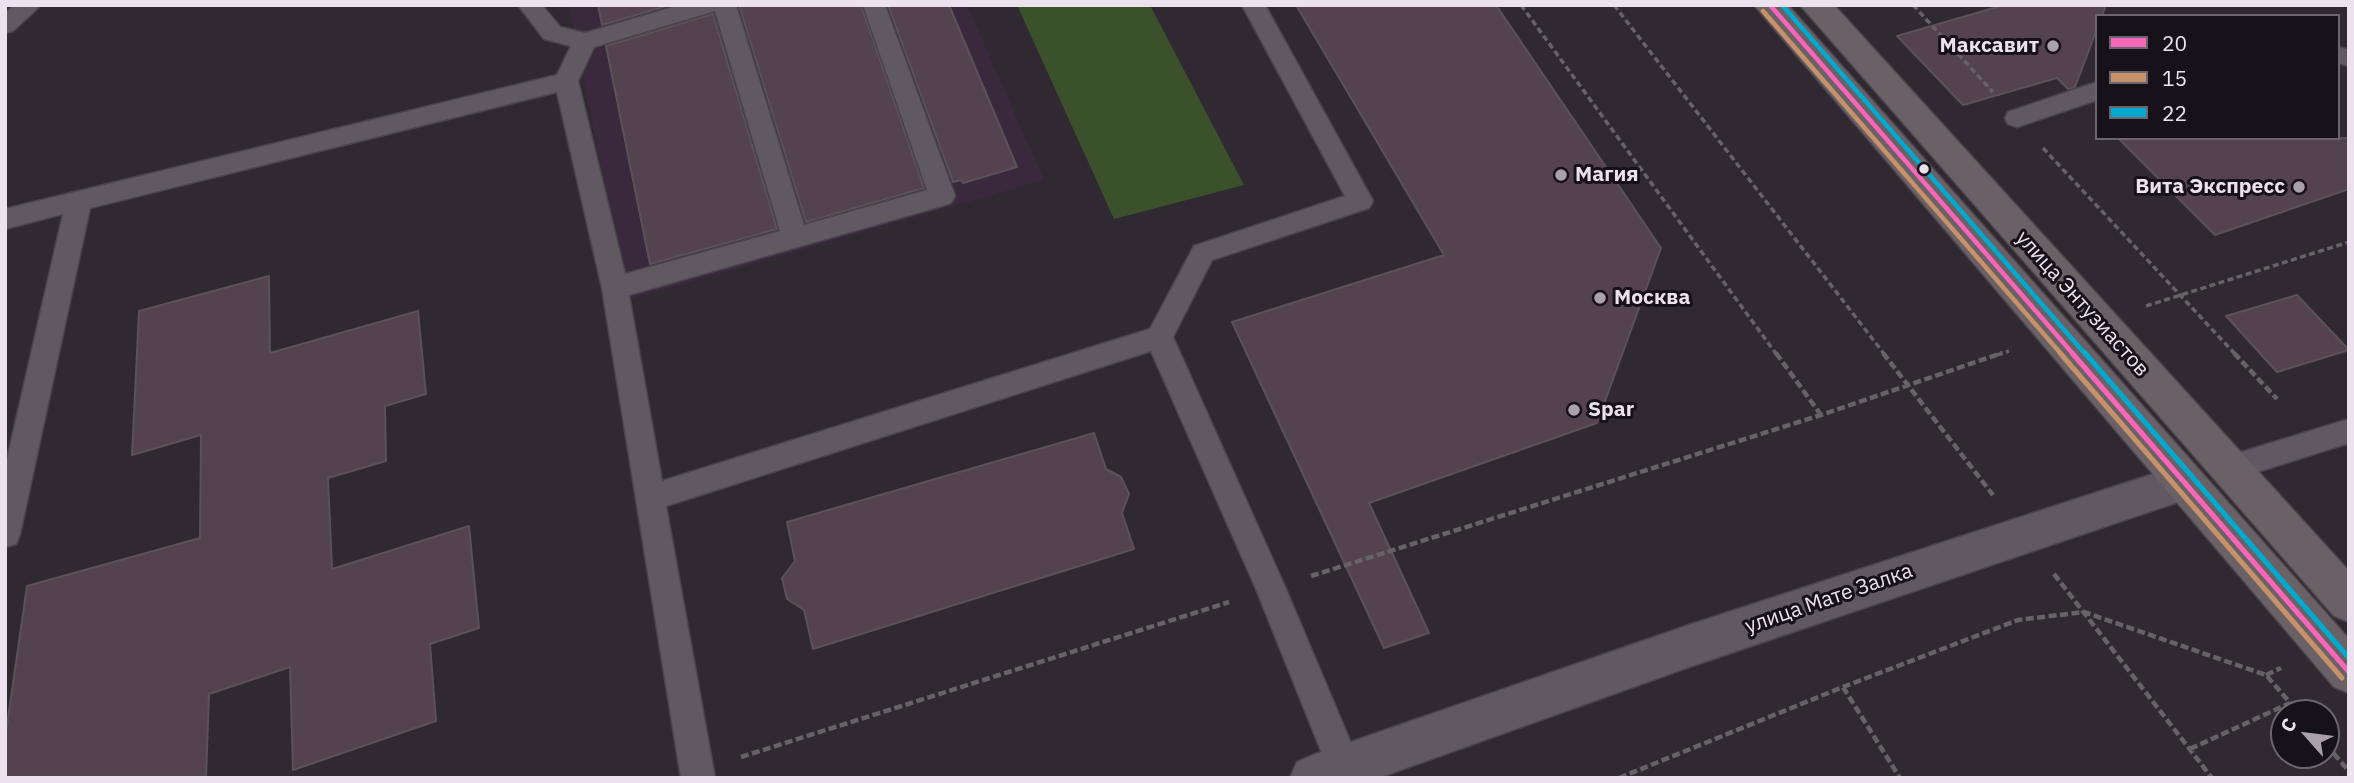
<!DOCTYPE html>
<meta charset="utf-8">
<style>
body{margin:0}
#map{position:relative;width:2354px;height:783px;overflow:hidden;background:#302932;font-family:"IBM Plex Sans",sans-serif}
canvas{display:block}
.frame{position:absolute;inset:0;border:7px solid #ece2ee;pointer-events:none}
.legend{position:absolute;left:2095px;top:14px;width:245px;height:126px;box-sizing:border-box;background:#171119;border:2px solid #6c656e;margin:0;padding:9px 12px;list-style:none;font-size:21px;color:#ece2ee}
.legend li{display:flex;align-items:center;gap:14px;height:35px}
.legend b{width:35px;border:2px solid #6c656e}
.north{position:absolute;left:2270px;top:699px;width:70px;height:70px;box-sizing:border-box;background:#171119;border:2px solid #6c656e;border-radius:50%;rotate:298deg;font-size:19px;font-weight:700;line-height:28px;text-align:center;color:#ece2ee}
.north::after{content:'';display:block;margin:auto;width:24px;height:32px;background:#aaa1ac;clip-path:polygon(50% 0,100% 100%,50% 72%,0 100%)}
</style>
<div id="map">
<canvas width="2354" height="783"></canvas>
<div class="frame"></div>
<ul class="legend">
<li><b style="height:9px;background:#fa66b7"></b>20</li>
<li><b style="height:9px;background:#c7916a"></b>15</li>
<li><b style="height:9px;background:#00a9ce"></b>22</li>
</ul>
<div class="north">С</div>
</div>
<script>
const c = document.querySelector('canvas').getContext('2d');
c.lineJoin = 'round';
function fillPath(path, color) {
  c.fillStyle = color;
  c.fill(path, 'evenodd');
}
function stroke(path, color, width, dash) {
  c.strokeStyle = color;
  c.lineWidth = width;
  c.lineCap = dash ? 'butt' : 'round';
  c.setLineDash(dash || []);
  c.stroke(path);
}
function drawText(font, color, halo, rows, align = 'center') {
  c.font = font + ' "IBM Plex Sans",sans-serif';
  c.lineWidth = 6;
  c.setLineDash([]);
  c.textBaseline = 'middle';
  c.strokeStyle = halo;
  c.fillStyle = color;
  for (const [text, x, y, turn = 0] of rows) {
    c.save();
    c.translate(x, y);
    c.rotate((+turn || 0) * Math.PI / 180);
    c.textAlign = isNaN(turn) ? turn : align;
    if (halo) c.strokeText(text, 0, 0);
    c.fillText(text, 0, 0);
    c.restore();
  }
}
const built = new Path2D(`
 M569,5H967L1044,180L627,300Z`);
const green = new Path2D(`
 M1017,5H1150L1244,185L1114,219Z`);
const building = new Path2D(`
 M598,5H670L602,25Z
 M739,5H861L924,188L806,222Z
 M888,5H949L1017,167L963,183L961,180L953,182Z
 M1296,5H1496L1661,248L1597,423L1369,503L1429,633L1384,648L1232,322L1444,255Z
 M2004,5H2106L2102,16H2097V29L2075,87L2068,89L2057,78L1963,105L1897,36Z
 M713,14L777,229L650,264L606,46Z
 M2118,138H2349V189L2215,235Z
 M269,276L270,353L418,311L426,394L385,406L386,461L328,478L332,569L469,526L479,628L430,644L436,721L293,770L290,667L209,694L206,778H5V739L27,586L200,538L201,435L132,455L139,311Z
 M2297,295L2349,350L2277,372L2226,316Z
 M1094,433L1106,469L1121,477L1129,494L1122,513L1134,549L813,649L804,610L787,599L782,578L795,561L787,522Z`);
const pathFar1 = new Path2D(`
 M1521,5L1777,355
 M1614,5L1885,355
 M1913,5L1993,92
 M2043,148L2236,355
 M2146,306L2349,242
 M1997,355L2009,351`);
const path = new Path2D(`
 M1776,353L1821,415
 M1883,353L1993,495
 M2234,353L2277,399
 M2054,574L2212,778
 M1311,576L1821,415L2002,353
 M2266,675L2281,668
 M1843,687L1900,778
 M2326,745L2349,771
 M2190,749L2290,703
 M741,757L1229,602
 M1619,778L1843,687L2018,620L2084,612L2266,675L2299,713`);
const lane = new Path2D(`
 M15,5H41L13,31L5,33V13Z
 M518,5H542L560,27L585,33L680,5H736L804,225L927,190L863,5H885L955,196L951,203L942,206L629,295L662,481L1150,329L1194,246L1345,196L1242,5H1265L1373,201L1369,208L1212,260L1173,337L1286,589L1356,755L1361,767L1356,778H1332L1256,589L1151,351L666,506L715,778H681L602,288L557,92L90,208L20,534L16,544L5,547V468L63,214L5,229V209L557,75L571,46L544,39ZM715,11L780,231L625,274L578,81L594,47Z
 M2338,47L2349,50V66L2338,63Z
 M2097,82V100L2017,127L2008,124L2005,118L2008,112Z
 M2349,419V443L2229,481L2219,477L2214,468L2219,459Z`);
const street = new Path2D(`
 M2184,464L2198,469L2204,482L2198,495L2184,500L1692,666L1378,778H1290L1297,762L1313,755L1692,624Z`);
const secondary = new Path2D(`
 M1754,5H1788L2349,639V693L2334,687Z
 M1800,5H1834L2349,571V622L2334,616Z`);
const bus1Far1 = new Path2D(`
 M1770,5L2074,355`);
const bus1 = new Path2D(`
 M2072,353L2349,672`);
const bus2Far1 = new Path2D(`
 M1763,11L2062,355`);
const bus2 = new Path2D(`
 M2060,353L2342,678`);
const bus3Far1 = new Path2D(`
 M1782,5L2086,355`);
const bus3 = new Path2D(`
 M2085,353L2349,658`);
const markers = [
 [2053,46,7,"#aaa1ac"],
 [1924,169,6,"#ece2ee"],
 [1561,175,7,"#aaa1ac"],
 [2299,187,7,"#aaa1ac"],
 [1600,298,7,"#aaa1ac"],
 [1574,410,7,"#aaa1ac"]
];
const poiNames = [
 ["Максавит",2039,46,"right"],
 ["Магия",1575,175],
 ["Вита Экспресс",2285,187,"right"],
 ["Москва",1614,298],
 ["Spar",1588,410]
];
const streetNames = [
 ["улица Энтузиастов",2082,304,48],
 ["улица Мате Залка",1829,599,-19]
];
fillPath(built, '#3a293d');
fillPath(green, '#3a512c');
fillPath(building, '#54434f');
stroke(building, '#5a5258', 2);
stroke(lane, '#4a444c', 3);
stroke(street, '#4a444c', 3);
stroke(secondary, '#4a444c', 3);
stroke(pathFar1, '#676268', 3.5, [6, 3.5]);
stroke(path, '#676268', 4.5, [8, 3.5]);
fillPath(lane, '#605962');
fillPath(street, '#605962');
fillPath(secondary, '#6a6166');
stroke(bus1Far1, '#fa66b7', 4.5);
stroke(bus1, '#fa66b7', 5);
stroke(bus2Far1, '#c7916a', 4.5);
stroke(bus2, '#c7916a', 5);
stroke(bus3Far1, '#00a9ce', 4.5);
stroke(bus3, '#00a9ce', 5);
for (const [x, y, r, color] of markers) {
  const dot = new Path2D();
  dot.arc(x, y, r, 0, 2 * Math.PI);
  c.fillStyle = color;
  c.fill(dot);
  stroke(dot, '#171119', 2.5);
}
drawText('bold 21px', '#ece2ee', '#171119', poiNames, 'left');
drawText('21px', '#ece2ee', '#171119', streetNames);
</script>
